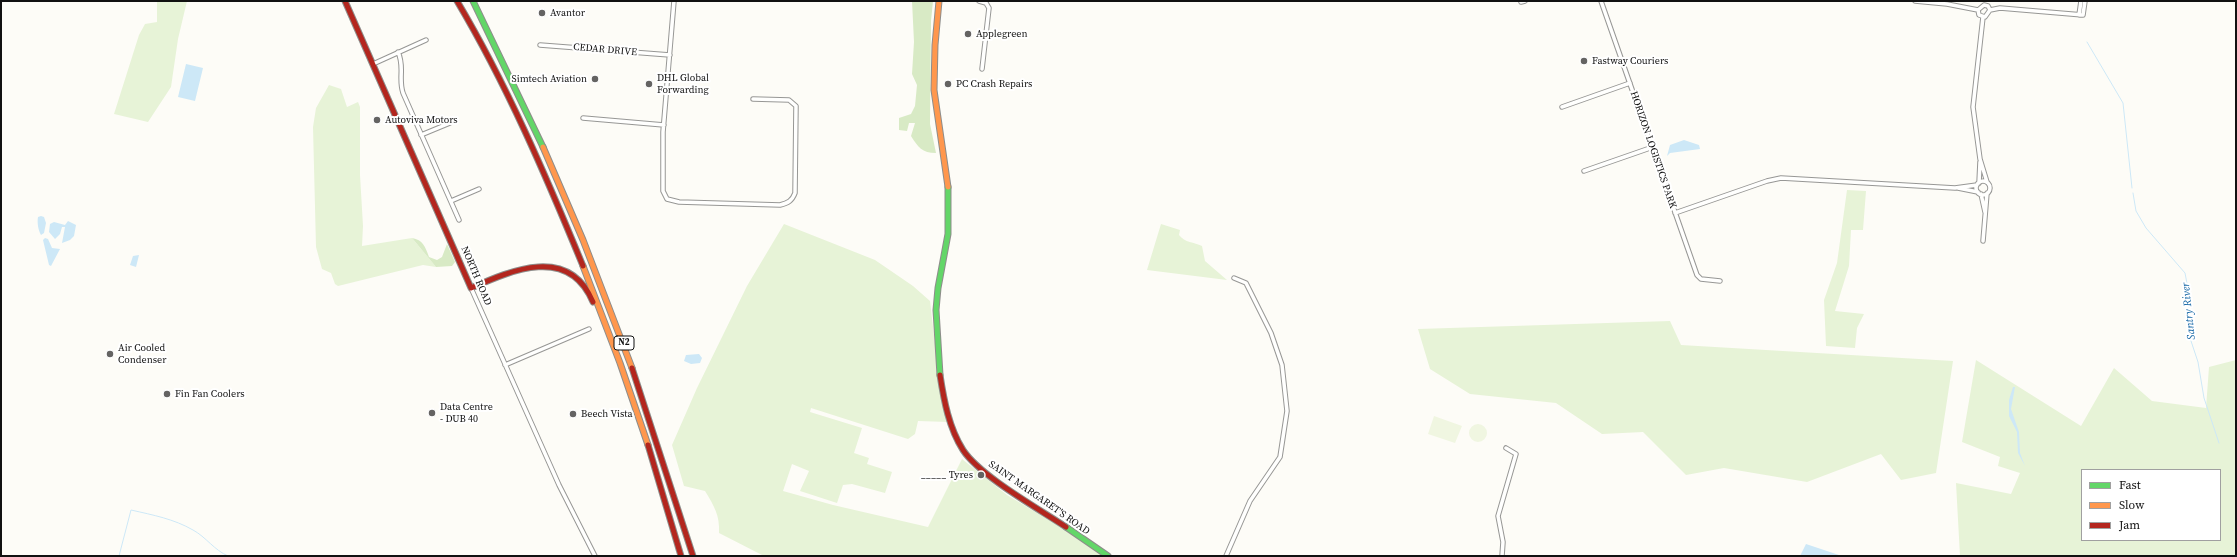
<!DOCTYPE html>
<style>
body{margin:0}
#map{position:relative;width:2237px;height:557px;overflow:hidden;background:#fdfcf7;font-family:"Source Serif 4",serif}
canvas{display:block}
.frame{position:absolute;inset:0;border:2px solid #111;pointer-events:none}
.legend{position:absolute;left:2081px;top:469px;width:140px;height:72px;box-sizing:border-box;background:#fff;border:1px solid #a0a0a0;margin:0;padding:5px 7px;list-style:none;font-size:12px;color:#111}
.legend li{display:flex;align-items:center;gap:8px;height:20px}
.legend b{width:20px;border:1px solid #a0a0a0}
</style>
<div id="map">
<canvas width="2237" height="557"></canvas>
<div class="frame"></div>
<ul class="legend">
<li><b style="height:5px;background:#63d668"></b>Fast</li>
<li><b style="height:5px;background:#ff974d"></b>Slow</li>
<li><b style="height:5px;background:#b3261e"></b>Jam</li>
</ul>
</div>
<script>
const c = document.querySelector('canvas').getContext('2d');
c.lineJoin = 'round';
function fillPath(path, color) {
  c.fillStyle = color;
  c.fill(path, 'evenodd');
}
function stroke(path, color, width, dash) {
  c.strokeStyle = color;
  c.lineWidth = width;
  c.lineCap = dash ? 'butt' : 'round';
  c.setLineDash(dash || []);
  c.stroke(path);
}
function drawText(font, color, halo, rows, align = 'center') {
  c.font = font + ' "Source Serif 4",serif';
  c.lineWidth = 4;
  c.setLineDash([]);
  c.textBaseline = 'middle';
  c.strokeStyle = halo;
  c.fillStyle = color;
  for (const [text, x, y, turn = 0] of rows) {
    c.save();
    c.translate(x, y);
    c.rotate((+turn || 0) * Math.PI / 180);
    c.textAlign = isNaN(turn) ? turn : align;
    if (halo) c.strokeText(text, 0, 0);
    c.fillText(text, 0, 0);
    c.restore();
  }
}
const green = new Path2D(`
 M157,1H187L178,39L171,87L148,122L114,114L139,35L145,24L157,22Z
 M329,85L341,89L347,107L358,102L360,107V175L363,226L362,246L412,238L436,267L423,265L338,286L335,284L331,273L322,269L316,247L313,127L316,108Z
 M1847,190L1866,191L1863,230H1851L1849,266L1835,311L1864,314L1857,328L1855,348L1826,346L1824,300L1837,263Z
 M784,224L875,260L913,286L930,301L941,396L949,422L918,421L915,434L908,439L811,408L810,412L862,428L854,453L869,458L867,464L892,472L885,493L852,484L843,485L837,503L800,491L809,471L792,464L783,491L833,505L928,527L962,459L1007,495L1084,541L1105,556H764L719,533C720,515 714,506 705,491L684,486L672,445L697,388L747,286Z
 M1161,224L1180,230L1179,235C1185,243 1194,242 1202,246L1205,261L1227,280L1147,270Z
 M1670,321L1681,345L1953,361L1936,473L1901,480L1881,454L1807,482L1724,468L1686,475L1643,432L1602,434L1556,403L1470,394L1430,369L1418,329Z
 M1976,360L2081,426L2114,368L2152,401L2206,408L2209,367L2236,360V556H1960L1956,483L2011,494L2020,473L1998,466L2000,457L1962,442ZM2082,470H2220V540H2082Z`);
const forest = new Path2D(`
 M912,1H933L931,21L930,124L936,153C922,153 918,147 911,136L915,123H909L907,131L899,130V118L911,114L915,106L917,85L912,74L914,42Z
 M412,238C423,240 425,246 429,257L437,260L442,257L447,244L455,262L452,266L436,267Z`);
const pitch = new Path2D(`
 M1434,416L1462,426L1455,443L1428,434Z
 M1469 433a9 9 0 1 1 18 0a9 9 0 1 1-18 0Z`);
const water = new Path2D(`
 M186,64L203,68L195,101L178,97Z
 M1684,140L1699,145L1700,149L1670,153L1667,156L1670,145Z
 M41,216L44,217L46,223L44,233L41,235C38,230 37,222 38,217Z
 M68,221L76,225L74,236L70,240L62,243L65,227H62L60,234L55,239L49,232L50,224L54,222L65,225Z
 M45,238L48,239L52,248L60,249L51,266L49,265L43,240Z
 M139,255L136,267L130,265L133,256Z
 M699,354L702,358L700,363L691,364L684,361L686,355Z
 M2013,387H2015L2011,409L2019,432L2020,453L2025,466L2018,453L2017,432L2009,416V400Z
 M1806,544L1842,556H1800Z`);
const stream = new Path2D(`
 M2087,42L2123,103L2132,188
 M2133,193L2136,211L2146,228L2185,273L2189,294V335L2198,362L2204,398L2219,443
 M119,556L131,510C153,515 174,519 193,530C206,537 214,550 228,556`);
const street = new Path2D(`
 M674,1L663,132V191L667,199L679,202L780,205C788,203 792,201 795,193L796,106L789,100L753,99
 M979,1L986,3L989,8L982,69
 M1601,1L1697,275L1701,279L1720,281
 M1915,1L1947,4L1978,10
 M1521,2L1525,1
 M1978,10L1979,15L1985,17L1990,10
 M1978,10L1984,5L1988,6L1990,10
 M1990,10L2000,8L2083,15L2085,1
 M2079,15L2081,1
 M1983,17L1973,107L1980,159L1987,182
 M540,45L670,55
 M398,52C405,67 398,78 403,93L459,220
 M373,64L426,40
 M1562,107L1630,83
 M583,118L664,125
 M421,135L450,123
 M1584,171L1653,147
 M1976 188a7 7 0 1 1 14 0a7 7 0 1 1-14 0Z
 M1979,183L1980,162
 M1958,188L1978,192
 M1981,194L1985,212
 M451,201L479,189
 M1675,213L1767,181L1781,178L1955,188L1977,185
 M1983,241L1987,193
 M471,288L559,485L595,556
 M505,365L589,329
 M1226,556L1250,501L1280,457L1287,411L1282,365L1271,333L1246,283L1234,278
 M1502,556L1503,542L1498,516L1516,454L1506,448`);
const fast = new Path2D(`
 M473,1L543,147
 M940,375L936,310L938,288L948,234V187
 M1066,527L1108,556`);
const slow = new Path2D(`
 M939,1L935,45L934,90L948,187
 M543,147L583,240L632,368
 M583,266L620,363L648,445`);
const jam = new Path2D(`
 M345,1L471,288
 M457,1C507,85 546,176 583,266
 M471,288C512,270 569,245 593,302
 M632,368L693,556
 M940,375C944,401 949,428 963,450C980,476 1039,509 1066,527
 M648,445L681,556`);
const markers = [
 [542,13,4,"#646362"],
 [968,34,4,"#646362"],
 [1584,61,4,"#646362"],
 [595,79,4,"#646362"],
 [649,84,4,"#646362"],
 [948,84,4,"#646362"],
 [377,120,4,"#646362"],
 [110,354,4,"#646362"],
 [167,394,4,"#646362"],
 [432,413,4,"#646362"],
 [573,414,4,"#646362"],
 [981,475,4,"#646362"]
];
const shields = [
 [624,343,20]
];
const shieldNames = [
 ["N2",624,343]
];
const poiNames = [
 ["Avantor",550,13],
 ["Applegreen",976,34],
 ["Fastway Couriers",1592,61],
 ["DHL Global",657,78],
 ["Forwarding",657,90],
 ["Simtech Aviation",587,79,"right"],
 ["PC Crash Repairs",956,84],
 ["Autoviva Motors",385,120],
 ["Air Cooled",118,348],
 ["Condenser",118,360],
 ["Fin Fan Coolers",175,394],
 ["Data Centre",440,407],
 ["- DUB 40",440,419],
 ["Beech Vista",581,414],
 ["_____ Tyres",973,475,"right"]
];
const streetNames = [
 ["CEDAR DRIVE",605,50,5],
 ["HORIZON LOGISTICS PARK",1653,150,71],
 ["NORTH ROAD",476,276,67],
 ["SAINT MARGARET'S ROAD",1039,498,35]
];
const waterNames = [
 ["Santry River",2189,311,-96]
];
fillPath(green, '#e7f3d7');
fillPath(forest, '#d8eac5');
fillPath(pitch, '#f0f6e1');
fillPath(water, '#cde8f7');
stroke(stream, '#cde8f7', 1);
stroke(street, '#979795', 5.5);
stroke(fast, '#8e8d8b', 7);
stroke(slow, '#8e8d8b', 7);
stroke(jam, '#8e8d8b', 7);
stroke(street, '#fffffe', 3.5);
stroke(fast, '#63d668', 5);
stroke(slow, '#ff974d', 5);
stroke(jam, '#b3261e', 5);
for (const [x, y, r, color] of markers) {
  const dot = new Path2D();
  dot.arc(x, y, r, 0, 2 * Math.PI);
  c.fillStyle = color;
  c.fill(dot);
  stroke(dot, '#fff', 1.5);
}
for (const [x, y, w] of shields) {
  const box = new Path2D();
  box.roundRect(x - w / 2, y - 7, w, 14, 3);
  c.fillStyle = '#fff';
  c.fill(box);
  stroke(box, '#111', 1);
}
drawText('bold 9px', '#111', null, shieldNames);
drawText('10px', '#111', '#fff', poiNames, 'left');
drawText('10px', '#111', '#fff', streetNames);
drawText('italic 11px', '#1768a6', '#fff', waterNames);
</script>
